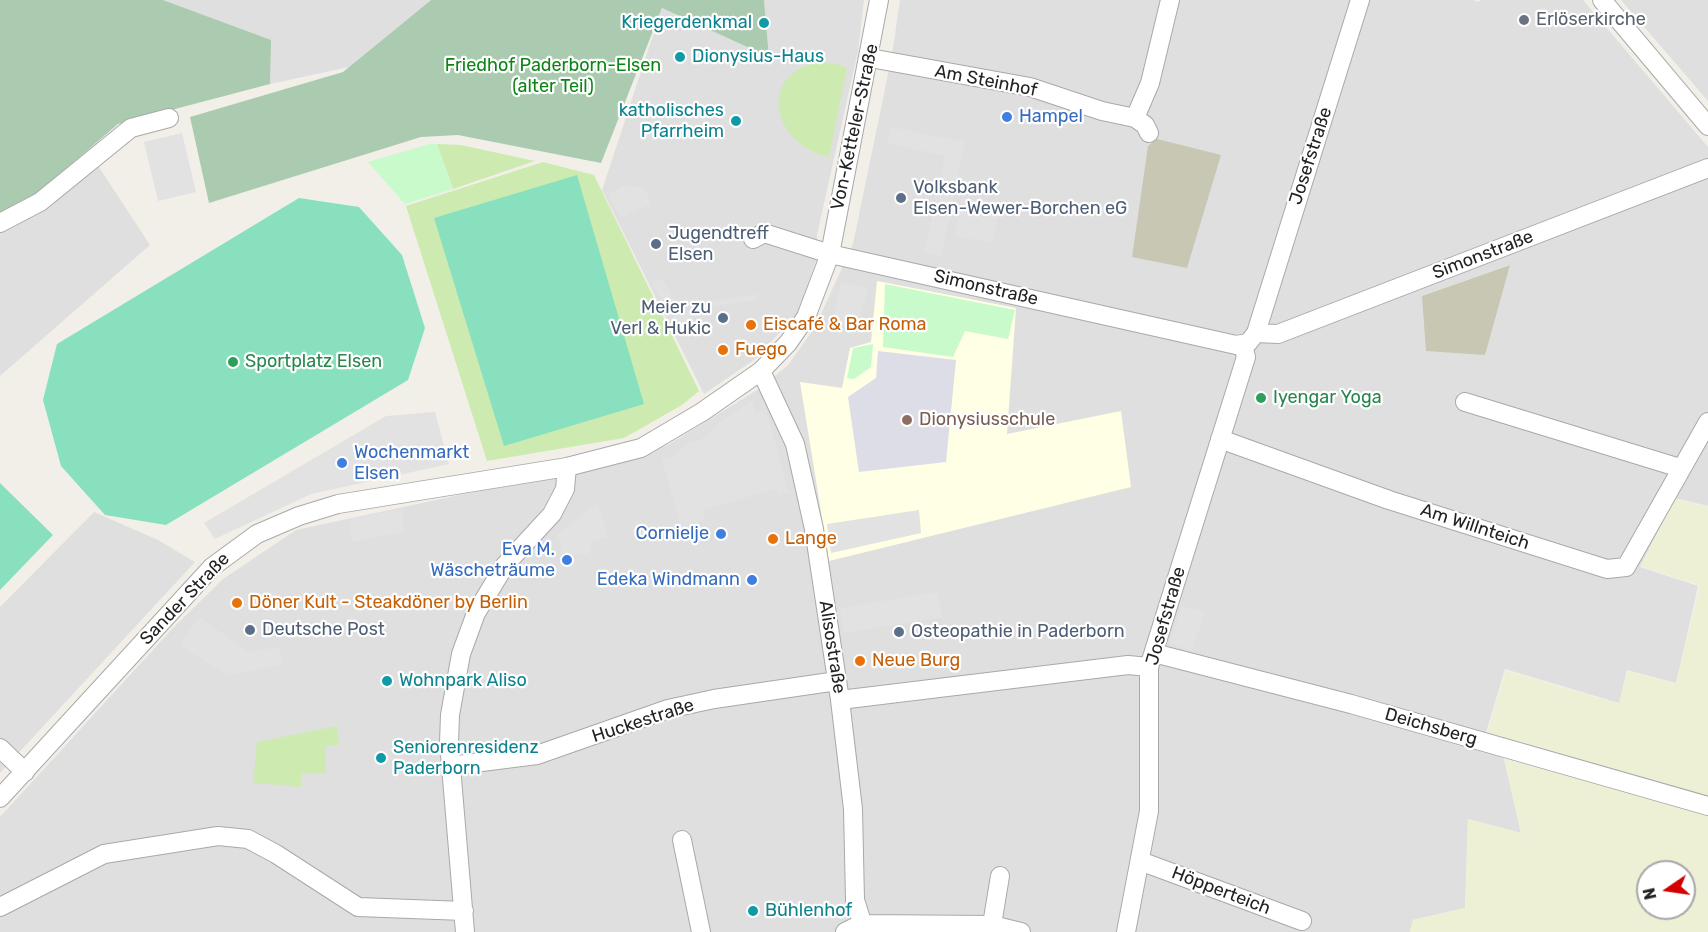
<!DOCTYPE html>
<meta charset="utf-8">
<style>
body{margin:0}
#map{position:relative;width:1708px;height:932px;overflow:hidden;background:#f2efe9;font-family:Rubik,sans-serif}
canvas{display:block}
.north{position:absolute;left:1636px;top:860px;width:60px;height:60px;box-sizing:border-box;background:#fff;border:2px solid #a7a7a7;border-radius:50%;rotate:257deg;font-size:16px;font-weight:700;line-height:24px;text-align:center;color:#222}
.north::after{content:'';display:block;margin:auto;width:21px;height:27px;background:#d40000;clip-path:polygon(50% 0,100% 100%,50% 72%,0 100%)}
</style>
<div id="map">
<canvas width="1708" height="932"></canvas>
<div class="north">N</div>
</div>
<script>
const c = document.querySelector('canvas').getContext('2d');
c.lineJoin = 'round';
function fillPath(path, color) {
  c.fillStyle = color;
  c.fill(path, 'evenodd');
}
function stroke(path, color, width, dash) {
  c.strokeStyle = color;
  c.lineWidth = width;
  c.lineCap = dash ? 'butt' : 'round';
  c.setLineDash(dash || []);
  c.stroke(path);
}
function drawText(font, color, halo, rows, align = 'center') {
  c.font = font + ' Rubik,sans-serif';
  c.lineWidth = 4.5;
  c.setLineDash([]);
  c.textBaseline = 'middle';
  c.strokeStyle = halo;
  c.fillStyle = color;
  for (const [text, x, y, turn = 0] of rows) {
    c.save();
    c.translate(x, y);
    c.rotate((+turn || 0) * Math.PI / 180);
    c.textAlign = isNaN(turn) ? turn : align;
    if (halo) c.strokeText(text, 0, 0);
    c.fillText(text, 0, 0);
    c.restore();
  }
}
const residential = new Path2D(`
 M163,0H431L349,67L270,84V40Z
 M764,0H864L858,51L817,235L818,255L797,314L754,360L704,394L602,190L662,8L769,57Z
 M900,0H1473L1479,2L1480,0H1583L1708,147V506L1675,498L1640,567L1698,586L1676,683L1627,670L1619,703L1505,669L1484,739L1504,759L1521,833L1468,819L1465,908L1413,920L1410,932H0V817L174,627L223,579L296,530L618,461L668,445L762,387L788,365L815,327L853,244L892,55ZM1509,265L1487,341L1485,355L1422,296Z
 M1621,0H1708V101Z
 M97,164L150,245L0,376V230L46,209Z
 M94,512L158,540L195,562L0,773V607Z`);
const education = new Path2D(`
 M877,281L1016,308L1007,434L1121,411L1131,487L829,561L800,382L842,388L850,348L871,342Z`);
const construction = new Path2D(`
 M1157,139L1221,155L1187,268L1132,257L1148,146Z
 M1510,265L1485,355L1426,351L1422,296Z`);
const farmland = new Path2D(`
 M1675,499L1708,507V798L1486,737L1506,671L1619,704L1628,671L1676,684L1700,585L1641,566Z
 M1504,759L1708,815V932H1410L1413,920L1465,908L1468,819L1521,833ZM1648,872H1684V908H1648Z`);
const grass = new Path2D(`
 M818,62L835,63L847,68L829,157C774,145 755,76 818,62Z
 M437,144L461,145L535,161L453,189Z
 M543,162L594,175L699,391L682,405L624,438L487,461L406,206Z
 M337,726L339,745L326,746V773L301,774V787L253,783L257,742Z`);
const cemetery = new Path2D(`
 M0,0H163L271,40L270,84L118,124L33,197L0,213Z
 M431,0H764L769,57L662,8L601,163L458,135L421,137L209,203L190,117L343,72Z`);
const park = new Path2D(`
 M429,144H437L453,189L405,204L368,162Z
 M885,284L1015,310L1008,339L965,331L953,357L883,347Z
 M873,344L871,367L854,379L847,378L853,348Z`);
const pitch = new Path2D(`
 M577,175L644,404L504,446L434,218Z
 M299,198L359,207L402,255L425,328L408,380L166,525L105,515L61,466L43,400L57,344Z
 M0,483L53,535L0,590Z`);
const parking = new Path2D(`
 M891,127L965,142L941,256L924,253L945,156L887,143Z
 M182,133L196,192L158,201L144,142Z
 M625,185L645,188L651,204L621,218L609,194Z
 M962,198L1000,205L993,243L955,236Z
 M662,278L680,311L670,317L652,283Z
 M841,282L868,288L858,325L833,320Z
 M756,294L757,300L709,307L708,302Z
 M691,310L694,322L677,329L671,318Z
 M752,401L755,412L766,409L789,493L778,496L775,489L703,510L705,520L681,527L662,459L673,456L690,442L700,440L717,424Z
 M435,412L449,464L311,494L215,539L204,523L386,416Z
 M598,503L608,537L593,542L589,555L559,553L562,544L556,535Z
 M402,509L404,532L352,542L349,520Z
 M919,510L921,533L831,553L827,524Z
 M938,592L942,617L844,633L840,608Z
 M1181,606L1205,611L1192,651L1170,644Z
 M199,617L249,652L279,647L283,664L229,676L179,645Z`);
const plaza = new Path2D(`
 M878,351L956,360L946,462L859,472L848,397L876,378Z`);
const minor = new Path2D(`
 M1602,0L1708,126
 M870,58L1030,87L1102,111L1135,118L1145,125L1149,133
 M1135,118L1150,83L1170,0
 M0,223L40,202L131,128L169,118
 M753,239L764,233L830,254L1236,345L1248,343L1256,333L1360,0
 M1256,333L1278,334L1708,168
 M761,371L795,444L814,529L840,700L853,809L855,900L865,932
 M1465,402L1680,468
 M1220,439L1389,500L1607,569L1626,567L1708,422
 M1154,653L1351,704L1708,806
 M840,700L1128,665L1149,667
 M0,748L25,772
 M450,766L537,755L668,709L714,699L837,681
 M0,798L212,567L257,534L299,516L338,504L567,467L641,448L702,412L761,371L788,343L806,317L830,254L879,0
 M682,840L701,932
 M1140,861L1302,921
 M0,907L104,854L218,836L248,839L276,854L358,907L464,911
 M992,925L1000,876
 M465,932L449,743L450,715L461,654L476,613L505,565L552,514L565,489L567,467
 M845,932L861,924L992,925L1021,932
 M1126,932L1149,811V667L1246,357L1243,345`);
const markers = [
 [1524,20,6,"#6b7280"],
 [764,23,6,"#0f9aa8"],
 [680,57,6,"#0f9aa8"],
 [1007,117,6,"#3f7fe0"],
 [736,121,6,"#0f9aa8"],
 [901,198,6,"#5c6f8a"],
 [656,244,6,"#5c6f8a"],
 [723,318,6,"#5c6f8a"],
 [751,325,6,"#e8710a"],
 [723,350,6,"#e8710a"],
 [233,362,6,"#2e9e5b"],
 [1261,398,6,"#2e9e5b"],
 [907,420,6,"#8d6e63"],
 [342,463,6,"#3f7fe0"],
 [721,534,6,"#3f7fe0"],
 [773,539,6,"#e8710a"],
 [567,560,6,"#3f7fe0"],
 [752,580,6,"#3f7fe0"],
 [237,603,6,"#e8710a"],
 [250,630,6,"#5c6f8a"],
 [899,632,6,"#5c6f8a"],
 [860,661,6,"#e8710a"],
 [387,681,6,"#0f9aa8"],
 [381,758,6,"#0f9aa8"],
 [753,911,6,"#0f9aa8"]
];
const worshipNames = [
 ["Erlöserkirche",1536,20]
];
const cultureNames = [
 ["Kriegerdenkmal",752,23,"right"],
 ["Dionysius-Haus",692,57],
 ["katholisches",724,111,"right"],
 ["Pfarrheim",724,132,"right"],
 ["Wohnpark Aliso",399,681],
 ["Seniorenresidenz",393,748],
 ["Paderborn",393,769],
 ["Bühlenhof",765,911]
];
const parkNames = [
 ["Friedhof Paderborn-Elsen",553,66],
 ["(alter Teil)",553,87]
];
const streetNames = [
 ["Am Steinhof",986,81,11],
 ["Von-Ketteler-Straße",855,127,-78],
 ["Josefstraße",1311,156,-72],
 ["Simonstraße",1483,255,-21],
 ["Simonstraße",986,288,13],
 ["Am Willnteich",1475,527,18],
 ["Sander Straße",185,599,-46],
 ["Josefstraße",1166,616,-74],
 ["Alisostraße",832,647,81],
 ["Huckestraße",643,721,-18],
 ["Deichsberg",1431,727,16],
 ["Höpperteich",1221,891,21]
];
const shopNames = [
 ["Hampel",1019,117,"left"],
 ["Wochenmarkt",354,453,"left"],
 ["Elsen",354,474,"left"],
 ["Cornielje",709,534],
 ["Eva M.",555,550],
 ["Wäscheträume",555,571],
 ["Edeka Windmann",740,580]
];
const serviceNames = [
 ["Volksbank",913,188],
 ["Elsen-Wewer-Borchen eG",913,209],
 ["Jugendtreff",668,234],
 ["Elsen",668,255],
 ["Meier zu",711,308,"right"],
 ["Verl & Hukic",711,329,"right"],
 ["Deutsche Post",262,630],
 ["Osteopathie in Paderborn",911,632]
];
const foodNames = [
 ["Eiscafé & Bar Roma",763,325],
 ["Fuego",735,350],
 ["Lange",785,539],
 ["Döner Kult - Steakdöner by Berlin",249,603],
 ["Neue Burg",872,661]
];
const leisureNames = [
 ["Sportplatz Elsen",245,362],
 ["Iyengar Yoga",1273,398]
];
const educationNames = [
 ["Dionysiusschule",919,420]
];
fillPath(residential, '#e0dfdf');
fillPath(education, '#ffffe5');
fillPath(construction, '#c7c7b4');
fillPath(farmland, '#eef0d5');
fillPath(grass, '#cdebb0');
fillPath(cemetery, '#aacbaf');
fillPath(park, '#c8facc');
fillPath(pitch, '#88e0be');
fillPath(parking, '#e2e2e2');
fillPath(plaza, '#dddde8');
stroke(minor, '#a9a9a9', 20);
stroke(minor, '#fff', 18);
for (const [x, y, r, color] of markers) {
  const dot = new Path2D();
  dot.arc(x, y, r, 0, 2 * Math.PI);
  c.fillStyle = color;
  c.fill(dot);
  stroke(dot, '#fff', 2);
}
drawText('18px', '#5b616d', '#fff', worshipNames, 'left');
drawText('18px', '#0d838f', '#fff', cultureNames, 'left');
drawText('18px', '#0c8416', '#fff', parkNames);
drawText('18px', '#222', '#fff', streetNames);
drawText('18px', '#366cbe', '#fff', shopNames, 'right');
drawText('18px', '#4e5e75', '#fff', serviceNames, 'left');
drawText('18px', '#c56008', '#fff', foodNames, 'left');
drawText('18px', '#27864d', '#fff', leisureNames, 'left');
drawText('18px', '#785e54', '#fff', educationNames, 'left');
</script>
